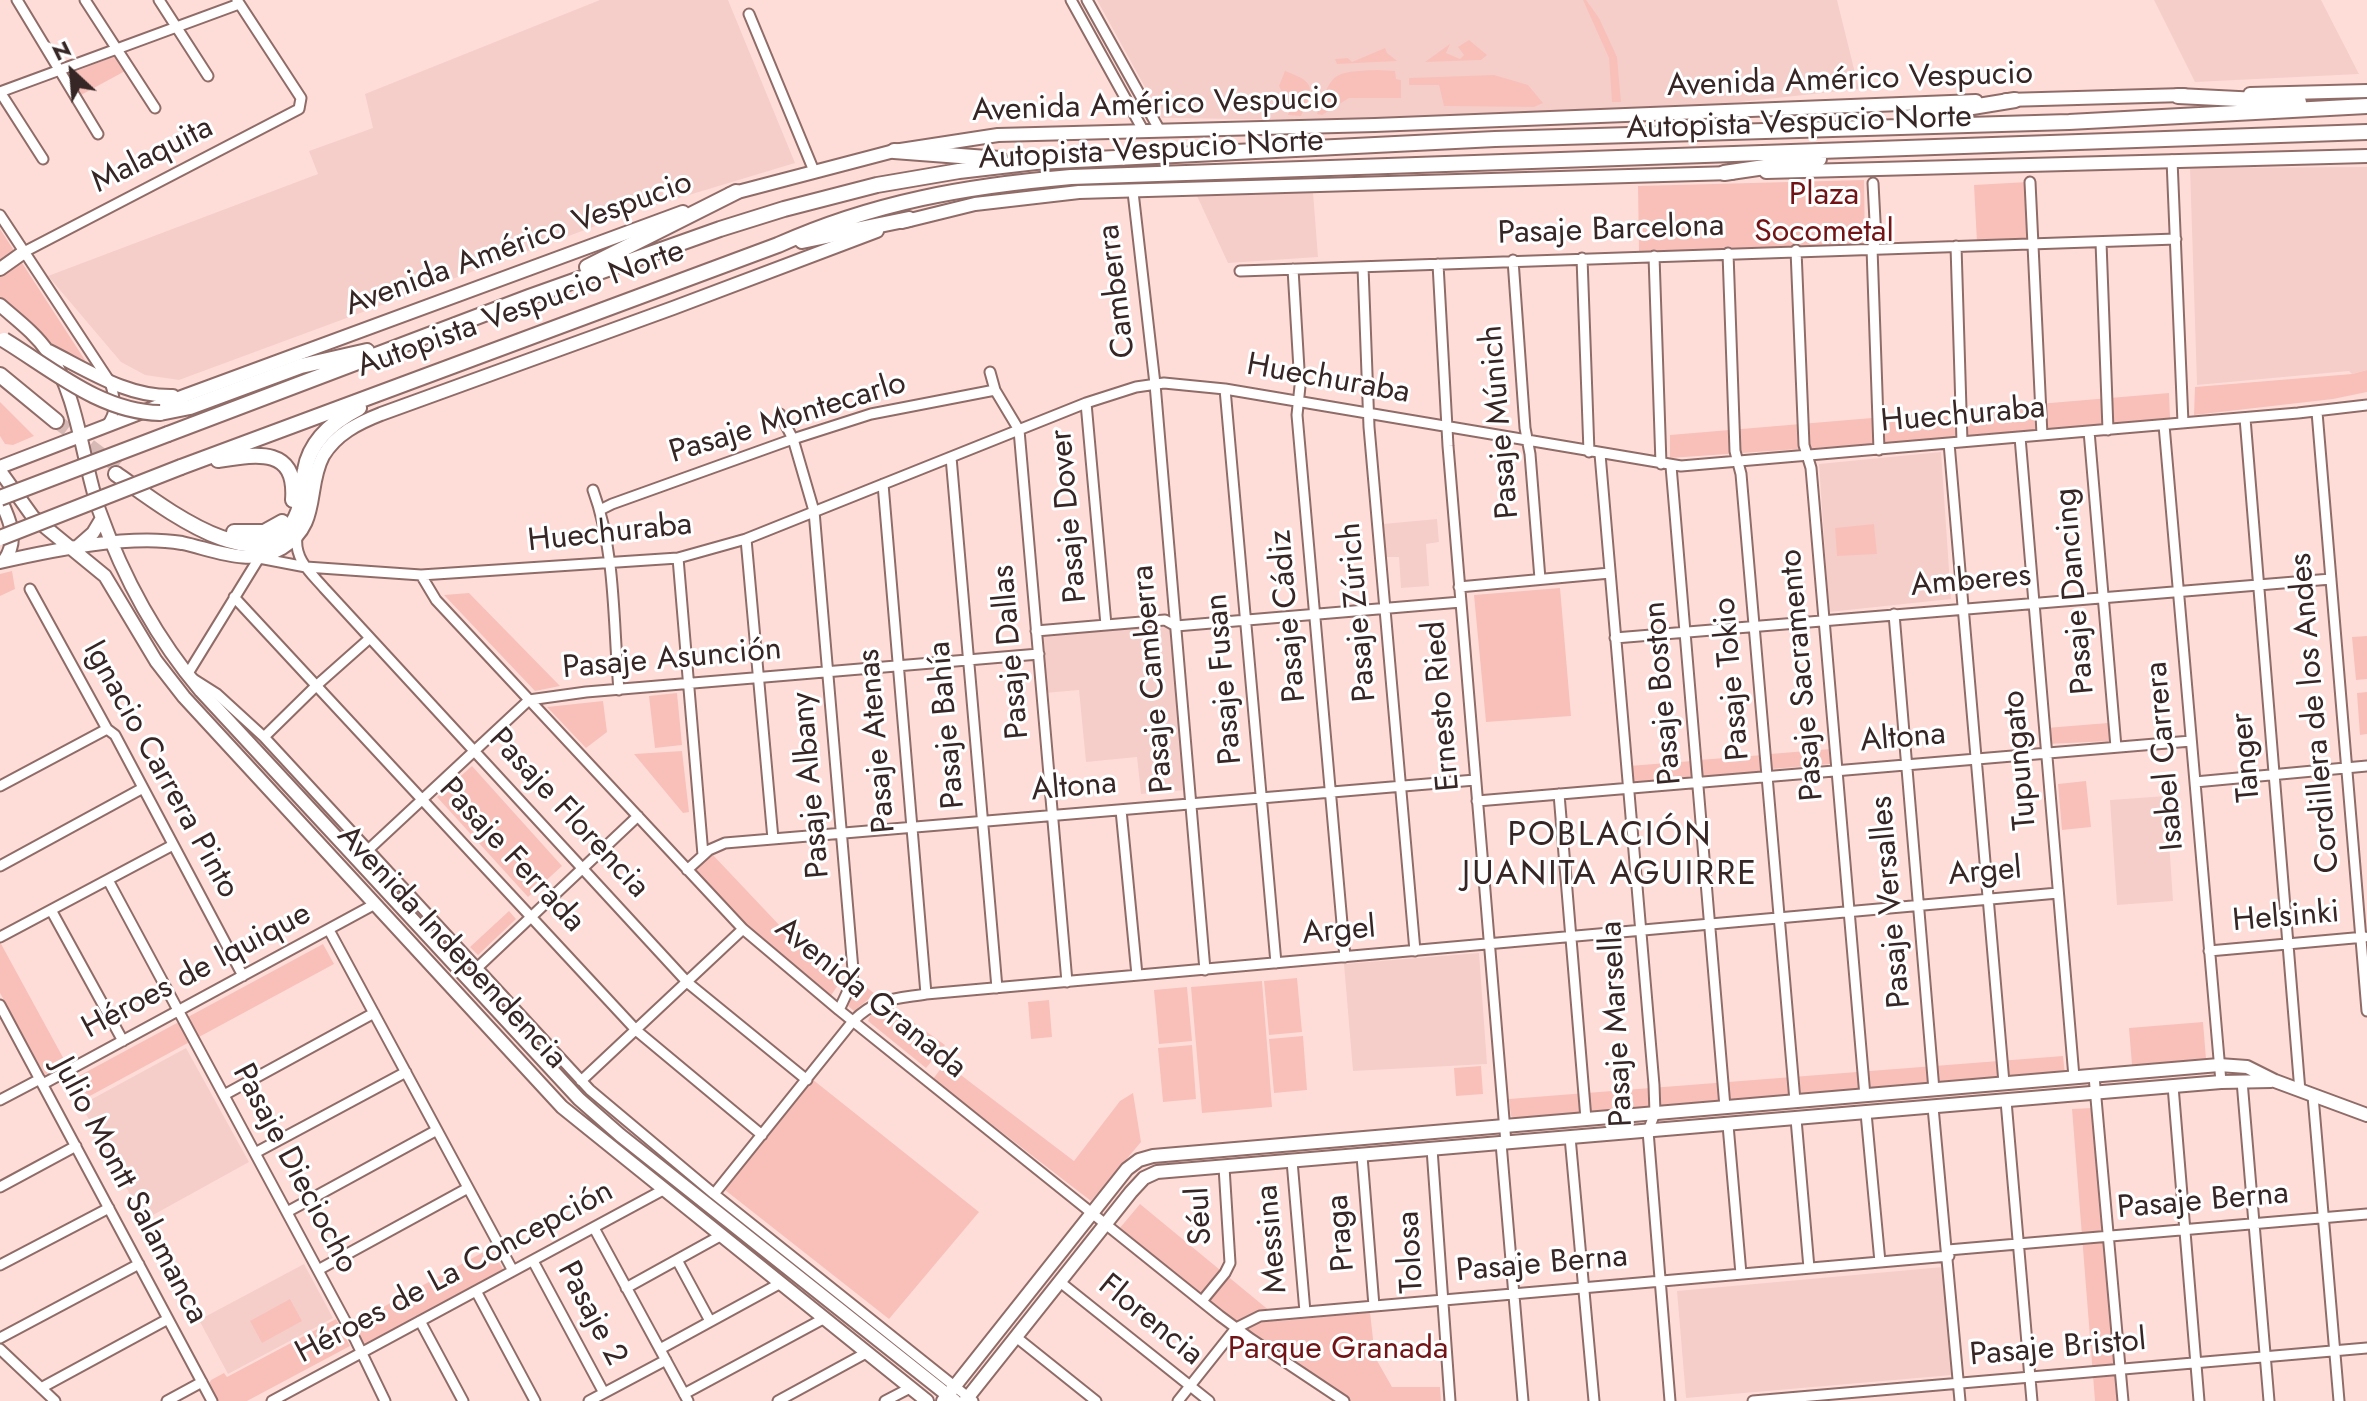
<!DOCTYPE html>
<meta charset="utf-8">
<style>
body{margin:0}
#map{position:relative;width:2367px;height:1401px;overflow:hidden;background:#feddd9;font-family:Jost,sans-serif}
canvas{display:block}
.north{position:absolute;left:32px;top:32px;width:80px;height:80px;-webkit-text-stroke:6px #fff;paint-order:stroke;rotate:334deg;font-size:22px;font-weight:700;line-height:32px;text-align:center;color:#362625}
.north::after{content:'';display:block;margin:auto;width:28px;height:36px;background:#362625;clip-path:polygon(50% 0,100% 100%,50% 72%,0 100%)}
</style>
<div id="map">
<canvas width="2367" height="1401"></canvas>
<div class="north">N</div>
</div>
<script>
const c = document.querySelector('canvas').getContext('2d');
c.lineJoin = 'round';
function fillPath(path, color) {
  c.fillStyle = color;
  c.fill(path, 'evenodd');
}
function stroke(path, color, width, dash) {
  c.strokeStyle = color;
  c.lineWidth = width;
  c.lineCap = dash ? 'butt' : 'round';
  c.setLineDash(dash || []);
  c.stroke(path);
}
function drawText(font, color, halo, rows, align = 'center') {
  c.font = font + ' Jost,sans-serif';
  c.lineWidth = 6;
  c.setLineDash([]);
  c.textBaseline = 'middle';
  c.strokeStyle = halo;
  c.fillStyle = color;
  for (const [text, x, y, turn = 0] of rows) {
    c.save();
    c.translate(x, y);
    c.rotate((+turn || 0) * Math.PI / 180);
    c.textAlign = isNaN(turn) ? turn : align;
    if (halo) c.strokeText(text, 0, 0);
    c.fillText(text, 0, 0);
    c.restore();
  }
}
const built = new Path2D(`
 M600,0H728L795,163L639,210L179,380L145,375L121,362L48,276L318,174L309,151L373,128L365,94Z
 M1097,0H1837L1859,89L1666,110L1315,120L1162,118Z
 M2154,0H2321L2359,74L2195,82Z
 M2367,167V370L2352,374L2349,371L2197,385L2190,168Z
 M1313,192L1318,257L1228,263L1197,196Z
 M1941,452L1951,599L1829,612L1819,464Z
 M1437,519L1439,542L1426,544L1429,586L1401,588L1399,557H1385L1383,524Z
 M1164,623L1170,628L1185,790L1141,794L1137,757L1086,762L1079,690L1045,693L1040,639L1044,635Z
 M2166,796L2173,901L2117,905L2110,800Z
 M1479,953L1487,1064L1353,1071L1344,964Z
 M186,1048L249,1162L144,1220L81,1105Z
 M304,1264L333,1318L228,1374L199,1320Z
 M1943,1267L1952,1375L1686,1398L1677,1291Z`);
const green = new Path2D(`
 M1583,0H1586L1599,18L1617,57L1621,102H1612L1609,58Z
 M1469,40L1487,55L1481,60L1425,62L1450,44L1446,53L1460,59L1464,55L1458,47Z
 M1385,48L1387,53L1397,61L1337,64L1335,59L1348,58L1352,62Z
 M118,55L127,70L79,96L66,75Z
 M1377,70L1395,71L1396,79L1401,80V98H1349L1322,115L1317,114C1333,72 1331,72 1377,70Z
 M1285,71C1315,82 1315,87 1301,116L1288,115L1290,108L1279,86Z
 M1494,75L1528,85L1543,103L1534,107L1444,106L1439,85H1409V78Z
 M1864,180L1865,247L1639,252L1638,186Z
 M2027,182L2030,240L1977,243L1974,185Z
 M0,229L81,354L88,365L50,345L29,321L0,297Z
 M2367,370V392L2333,399L2194,415L2195,387L2352,374Z
 M2169,393L2170,418L2013,434L1670,458V435Z
 M0,402L34,436L13,445L5,444L0,436Z
 M1874,524L1877,554L1837,556L1835,528Z
 M12,571L15,589L0,596V574Z
 M1560,588L1571,716L1486,722L1474,595Z
 M469,593L560,686L535,691L444,595Z
 M2367,636V679L2356,680L2352,637Z
 M2367,692V734L2360,735L2357,693Z
 M677,693L682,745L655,748L649,696Z
 M603,701L607,732L586,748L547,707Z
 M2108,723L2110,741L2048,744L2046,728Z
 M1831,749V764L1771,769L1770,754Z
 M682,751L689,812L683,813L634,754Z
 M1763,755L1764,772L1701,778L1699,760Z
 M1692,761L1693,778L1631,784L1629,766Z
 M472,766L562,866L528,897L437,797Z
 M2086,781L2091,827L2062,830L2058,784Z
 M712,854L782,928L840,982L830,997L747,926L694,871Z
 M509,911L516,919L478,955L470,947Z
 M0,942L66,1063L45,1075L0,993Z
 M323,944L334,964L75,1104L64,1084Z
 M1297,978L1302,1032L1269,1035L1264,981Z
 M859,981L875,994L854,1011L847,1005Z
 M1262,981L1272,1107L1202,1113L1191,987Z
 M1187,987L1192,1041L1159,1044L1154,990Z
 M1049,1000L1052,1037L1031,1039L1028,1002Z
 M888,1004L945,1045L926,1068L868,1021L873,1009Z
 M2203,1022L2206,1059L2132,1065L2129,1028Z
 M1303,1036L1307,1090L1274,1093L1269,1039Z
 M1192,1045L1196,1099L1163,1102L1158,1048Z
 M2063,1056L2065,1075L1517,1120L1511,1116L1509,1099Z
 M945,1063L1074,1161L1120,1101L1133,1093L1141,1142L1091,1201L933,1079Z
 M1481,1066L1483,1094L1456,1096L1454,1068Z
 M812,1079L979,1212L889,1319L725,1190Z
 M2092,1108L2117,1401H2095L2072,1109Z
 M1140,1204L1282,1321L1370,1312L1375,1357L1392,1387H1440L1441,1401H1349L1247,1332L1119,1229Z
 M491,1248L505,1273L365,1349L352,1324Z
 M290,1299L302,1321L262,1343L250,1321Z
 M336,1319L350,1346L247,1401H216L208,1386L211,1380L224,1373L227,1377Z`);
const highwayTunnel = new Path2D(`
 M56,421L121,469`);
const minor = new Path2D(`
 M17,0L98,134
 M85,0L155,108
 M159,0L208,76
 M1071,0L1143,130
 M1087,0L1159,129
 M749,14L814,171
 M0,92L239,4
 M0,92L43,159
 M2172,160L2183,423
 M2030,182L2042,435
 M1873,183L1876,240L1872,248L1879,450
 M1133,192L1155,384L1205,970
 M0,215L110,382C115,398 118,412 106,426
 M2101,242L2108,430
 M1956,246L1962,442
 M1796,250L1804,445L1811,468L1865,1096
 M24,252L299,109L301,98L237,0
 M1728,253L1735,451L1741,474L1795,1101
 M1654,256L1661,464
 M1582,258L1589,452
 M1513,260L1525,428L1530,454L1540,579
 M1438,264L1448,446L1506,1143
 M1363,267L1369,427L1415,951
 M1293,269L1300,386L1297,415L1345,957
 M1240,271L2176,239
 M990,372L995,390L1019,430L1067,982
 M1225,389L1276,963
 M1086,403L1106,625
 M2317,412L2367,1011
 M780,414L793,439L814,511L853,970L852,982L839,1010
 M2245,418L2300,1091
 M2164,425L2221,1082
 M2089,431L2116,747
 M2020,437L2074,1077
 M1949,443L2004,1083
 M1600,454L1654,1085L1655,1113L1648,1131L1670,1401
 M951,457L997,988
 M1671,466L1725,1107
 M883,484L926,994
 M593,490C616,552 613,624 619,690
 M600,510L612,504L793,439L871,414L995,390
 M297,536C294,559 310,572 324,588L688,983L807,1080
 M746,539L773,839
 M678,558L703,855
 M421,575L436,600L743,929L839,1010L1220,1316L1251,1339L1344,1401
 M1459,587L1610,573
 M30,589L107,729L115,735L243,976
 M234,597L637,1031L762,1135
 M1894,614L1934,1090
 M1036,631L1165,620L1176,626L1461,602
 M1615,638L2331,579
 M264,737L317,685L370,638
 M2195,782L2367,766
 M0,786L107,729
 M1559,794L1586,1119
 M1477,801L2191,741
 M1121,810L1137,975
 M368,850L529,700L586,692L1039,654
 M0,866L143,788
 M687,870L709,850L725,843L1475,780
 M108,880L355,1339L385,1401
 M51,910L123,1041
 M329,930L513,1271
 M0,937L173,845
 M2209,951L2365,937
 M477,968L638,816
 M0,1005L212,1401
 M2094,1076L2123,1401
 M581,1081L743,929
 M2242,1081L2269,1401
 M43,1084L375,904
 M2173,1086L2199,1401
 M224,1095L374,1013
 M2313,1096L2339,1401
 M0,1100L40,1079
 M2006,1101L2032,1401
 M1933,1107L1960,1401
 M1866,1113L1880,1262
 M1796,1119L1809,1268
 M1728,1125L1741,1274
 M1570,1137L1594,1401
 M1501,1143L1523,1401
 M1432,1149L1450,1401
 M255,1153L406,1072
 M1362,1156L1374,1306
 M1292,1161L1305,1312
 M0,1187L76,1146
 M714,1194L853,1021C876,998 895,999 926,994L2058,893
 M287,1212L437,1130
 M594,1228L688,1401
 M1948,1250L2367,1214
 M677,1260L710,1321
 M533,1261L604,1393
 M0,1265L109,1208
 M318,1270L468,1188
 M1060,1282L1209,1401
 M626,1288L720,1236
 M476,1291L535,1401
 M1202,1301L1225,1273L1230,1263L1224,1167
 M420,1321L463,1401
 M1016,1337L1096,1401
 M0,1338L139,1264
 M0,1349L55,1401
 M660,1349L779,1284
 M41,1388L168,1319
 M684,1394L823,1319
 M167,1401L202,1382
 M272,1401L663,1190
 M589,1401L666,1360
 M778,1401L866,1353
 M885,1401L910,1388
 M973,1401L714,1194L590,1090L264,737L217,694L187,675L259,558L306,567L421,575L678,558L746,539L1086,403L1136,387L1164,383L1225,389L1681,466L2298,413L2367,405
 M1178,1401L1236,1328L1260,1316L1949,1256
 M1753,1401L2367,1348`);
const major = new Path2D(`
 M2250,94L2367,91
 M2006,100L2184,95
 M1766,172L2367,156
 M730,194L894,151L998,135L1375,125L1976,101
 M902,222L975,204L1079,192L1732,173
 M0,269L24,252
 M0,305C17,320 35,333 48,352C78,395 82,460 99,510C123,577 155,637 201,691L579,1099L620,1135L955,1401
 M49,351C89,371 127,397 173,396
 M0,467L184,396L683,212
 M0,471L33,517L105,576L156,661L184,697L562,1107L927,1401
 M0,499C10,520 19,540 4,561
 M76,548L93,533L102,518
 M0,562C53,550 129,534 182,543C215,550 250,567 282,548C321,525 306,488 323,456C336,434 358,423 381,414L673,308L877,231
 M943,1401L1127,1169L1139,1160L1153,1156L2219,1065L2247,1067L2275,1081L2367,1115
 M965,1401L1131,1192L1144,1178L1157,1172L2221,1082L2271,1081`);
const highway = new Path2D(`
 M2178,96L2299,102
 M1905,118L2015,100
 M894,151L1000,159
 M1724,173L1819,159
 M802,241L909,219
 M587,267L736,192
 M0,375L56,421
 M160,413L190,407L301,366L367,351
 M168,434L529,297L720,229L784,209L877,185L959,171L1036,162L1495,139L2069,122L2367,106
 M218,460C256,454 297,446 293,500
 M181,467L778,245C874,202 967,186 1071,177L2367,132
 M116,474C154,500 267,593 298,512C303,499 302,484 305,470C310,440 334,421 359,408
 M234,532H264L282,522`);
const highwayBridge = new Path2D(`
 M4,340C53,370 101,412 160,413
 M0,498L168,434
 M0,538L181,467`);
const streetNames = [
 ["Avenida Américo Vespucio",1850,81,-2],
 ["Avenida Américo Vespucio",1155,106,-2],
 ["Autopista Vespucio Norte",1799,124,-2],
 ["Autopista Vespucio Norte",1151,151,-3],
 ["Malaquita",153,156,-27],
 ["Pasaje Barcelona",1611,231,-2],
 ["Avenida Américo Vespucio",519,245,-20],
 ["Camberra",1118,291,-97],
 ["Autopista Vespucio Norte",521,310,-20],
 ["Huechuraba",1328,380,10],
 ["Huechuraba",1963,416,-5],
 ["Pasaje Montecarlo",788,419,-17],
 ["Pasaje Múnich",1501,422,-95],
 ["Pasaje Dover",1070,516,-95],
 ["Huechuraba",610,534,-6],
 ["Amberes",1971,582,-5],
 ["Pasaje Dancing",2076,591,-95],
 ["Pasaje Zúrich",1359,612,-95],
 ["Pasaje Cádiz",1289,616,-95],
 ["Pasaje Dallas",1012,652,-95],
 ["Pasaje Asunción",672,660,-5],
 ["Pasaje Sacramento",1803,675,-95],
 ["Pasaje Camberra",1154,679,-95],
 ["Pasaje Fusan",1225,679,-95],
 ["Pasaje Tokio",1733,679,-95],
 ["Pasaje Boston",1664,693,-95],
 ["Ernesto Ried",1443,706,-95],
 ["Cordillera de los Andes",2316,713,-95],
 ["Pasaje Bahía",948,725,-95],
 ["Altona",1903,739,-5],
 ["Pasaje Atenas",878,741,-95],
 ["Isabel Carrera",2166,756,-95],
 ["Tanger",2247,757,-95],
 ["Tupungato",2021,760,-95],
 ["Ignacio Carrera Pinto",160,770,61],
 ["Pasaje Albany",812,785,-95],
 ["Altona",1074,788,-5],
 ["Pasaje Florencia",568,814,47],
 ["Pasaje Ferrada",511,856,47],
 ["Argel",1985,873,-5],
 ["Pasaje Versalles",1892,902,-95],
 ["Helsinki",2286,918,-5],
 ["Argel",1339,932,-5],
 ["Avenida Independencia",451,948,47],
 ["Héroes de Iquique",197,972,-28],
 ["Avenida Granada",870,999,39],
 ["Pasaje Marsella",1618,1024,-93],
 ["Pasaje Dieciocho",294,1169,62],
 ["Julio Montt Salamanca",129,1191,62],
 ["Pasaje Berna",2203,1202,-5],
 ["Séul",1201,1216,-93],
 ["Praga",1342,1233,-95],
 ["Messina",1273,1239,-95],
 ["Tolosa",1412,1252,-93],
 ["Pasaje Berna",1542,1265,-5],
 ["Héroes de La Concepción",455,1273,-28],
 ["Pasaje 2",591,1314,62],
 ["Florencia",1150,1321,39],
 ["Pasaje Bristol",2058,1349,-5]
];
const parkNames = [
 ["Plaza",1824,196],
 ["Socometal",1824,233],
 ["Parque Granada",1338,1350]
];
const neighbourhoodNames = [
 ["POBLACIÓN",1610,837],
 ["JUANITA AGUIRRE",1610,876]
];
fillPath(built, '#f5ceca');
fillPath(green, '#f9c0b9');
stroke(highwayTunnel, '#d6b8b5', 14, [14, 7]);
stroke(minor, '#906c68', 13);
stroke(major, '#906c68', 16);
stroke(highway, '#906c68', 18);
stroke(minor, '#fff', 9);
stroke(major, '#fff', 12);
stroke(highway, '#fff', 14);
stroke(highwayBridge, '#906c68', 18, []);
stroke(highwayBridge, '#fff', 14);
drawText('32px', '#362625', '#fff', streetNames);
drawText('32px', '#721416', '#fff', parkNames);
c.letterSpacing = '2px';
drawText('34px', '#362625', '#fff', neighbourhoodNames);
c.letterSpacing = '0px';
</script>
